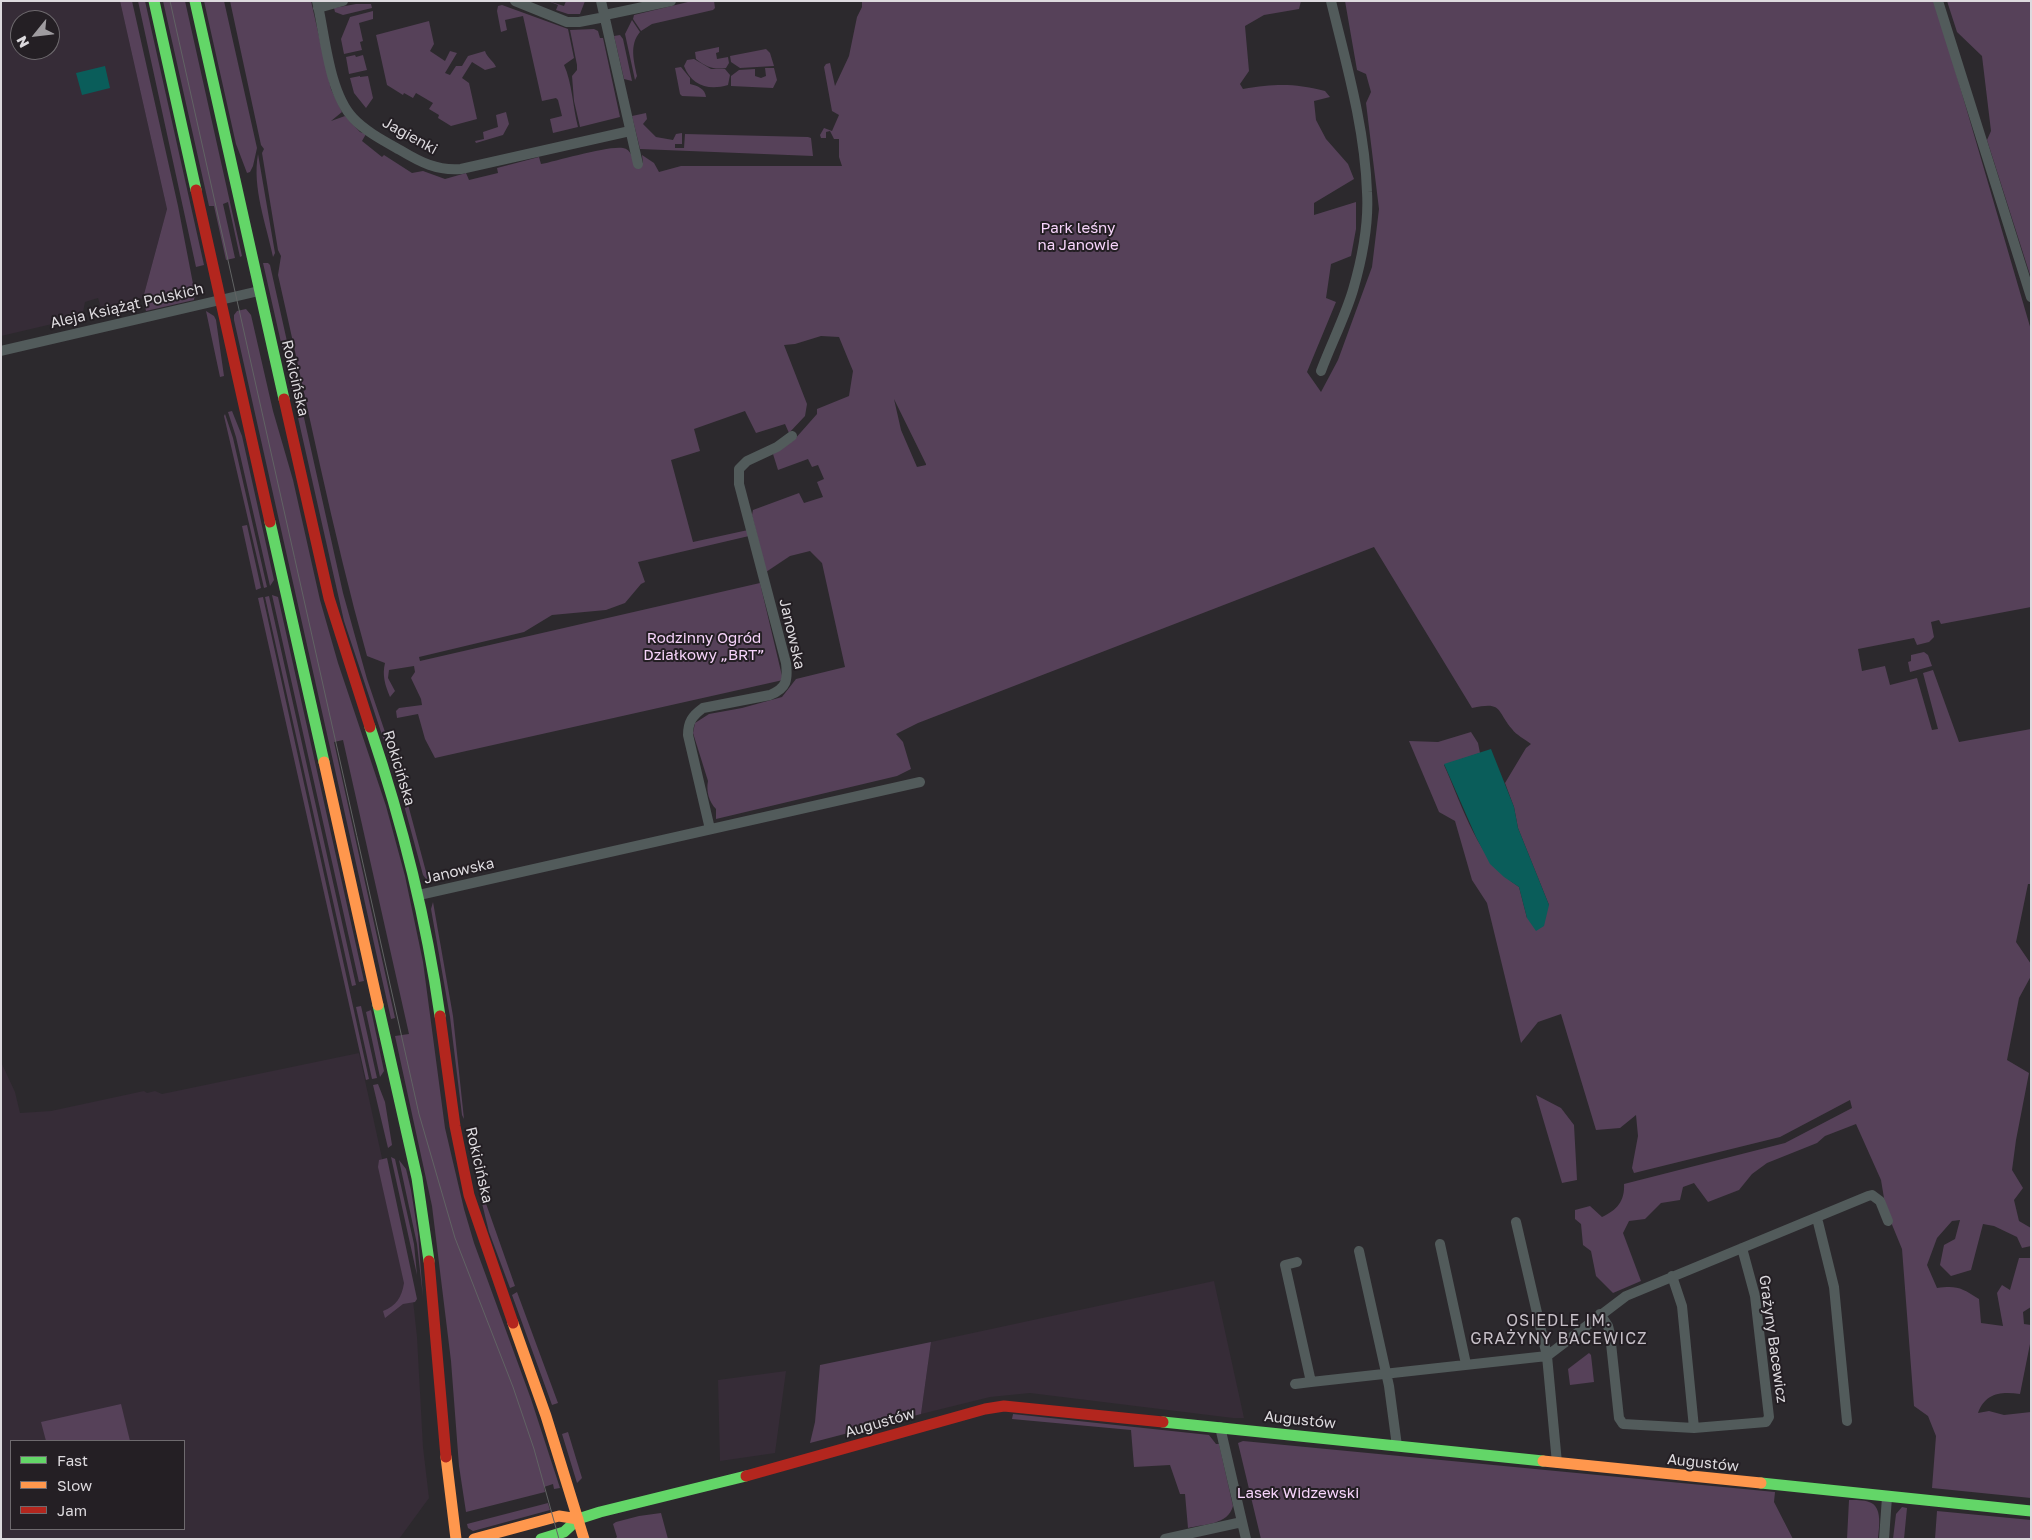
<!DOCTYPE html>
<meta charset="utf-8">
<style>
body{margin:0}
#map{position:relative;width:2032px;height:1540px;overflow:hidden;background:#2c292d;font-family:"Golos Text",sans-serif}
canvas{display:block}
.frame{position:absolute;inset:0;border:2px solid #dddade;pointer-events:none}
.legend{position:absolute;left:10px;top:1440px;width:175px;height:90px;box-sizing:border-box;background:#241f24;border:1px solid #6e6a6e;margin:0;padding:6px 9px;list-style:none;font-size:15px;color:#dddade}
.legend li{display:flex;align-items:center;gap:10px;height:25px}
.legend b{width:25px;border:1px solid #6e6a6e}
.north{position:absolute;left:10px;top:10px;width:50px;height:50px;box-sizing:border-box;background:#241f24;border:1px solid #6e6a6e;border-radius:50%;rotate:241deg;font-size:14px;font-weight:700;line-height:20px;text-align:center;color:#dddade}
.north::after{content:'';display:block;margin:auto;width:18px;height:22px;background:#9f9ca0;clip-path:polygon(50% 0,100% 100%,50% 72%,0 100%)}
</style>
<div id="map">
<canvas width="2032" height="1540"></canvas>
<div class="frame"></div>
<ul class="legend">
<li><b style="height:6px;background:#63d668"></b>Fast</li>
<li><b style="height:6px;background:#ff974d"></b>Slow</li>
<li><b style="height:6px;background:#b3261e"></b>Jam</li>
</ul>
<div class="north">N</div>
</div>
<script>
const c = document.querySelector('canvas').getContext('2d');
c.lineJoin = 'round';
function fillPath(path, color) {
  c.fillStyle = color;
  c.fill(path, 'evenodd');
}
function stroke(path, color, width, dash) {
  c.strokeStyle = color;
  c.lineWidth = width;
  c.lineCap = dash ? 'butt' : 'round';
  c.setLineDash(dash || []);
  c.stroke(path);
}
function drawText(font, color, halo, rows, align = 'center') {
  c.font = font + ' "Golos Text",sans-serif';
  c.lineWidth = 4;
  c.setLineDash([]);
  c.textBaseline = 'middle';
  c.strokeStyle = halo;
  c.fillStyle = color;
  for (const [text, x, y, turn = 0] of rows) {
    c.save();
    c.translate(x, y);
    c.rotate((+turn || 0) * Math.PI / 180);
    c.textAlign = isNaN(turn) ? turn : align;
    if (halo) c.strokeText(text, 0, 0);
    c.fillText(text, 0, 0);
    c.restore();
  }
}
const built = new Path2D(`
 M1,1H120L167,209L143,298L101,308L98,298L85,302L82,317L1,336ZM20,20H50V50H20Z
 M359,1053L413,1300L417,1337L423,1447L429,1498L399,1539H1V1062L15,1092L20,1113L51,1111L144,1091L147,1093L155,1091L162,1094ZM11,1441H184V1529H11Z
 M1214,1281L1244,1418H1233L1030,1393L990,1397L921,1414L931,1342Z
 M786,1371L775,1453L720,1461L718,1380Z`);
const green = new Path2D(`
 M120,1H132L178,206L195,294L194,300L146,311L143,298L167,209Z
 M138,1H145L204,265L196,267Z
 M163,1H185L242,256L240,257L228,202L223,204L235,258L226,260L214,206H209Z
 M204,1H224L257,148L253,166L250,172L247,173L236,144Z
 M230,1H311L331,89L342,112L331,121L345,116L360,132L366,134L362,141L382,157L384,155L412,173L423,171L445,179L466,173L469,180L498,173L497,168L539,157L541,164C556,161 610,145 623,148C631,149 633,159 635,166L643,163L642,155L654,163L659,172L681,166H842L839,157V139H834L830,131L826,132V138H821L820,135L824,128L832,131L839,115L832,111L824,67L826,64L830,63L835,86L849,56L857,17L862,7V1H1301L1299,9L1264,15L1245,26L1249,71L1240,84L1243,89C1275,84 1293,83 1325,91L1330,97L1314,101L1316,120L1326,139L1348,164L1354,179L1314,203V215L1356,202V229L1351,256L1331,264L1326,298L1336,302L1307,372L1321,392L1338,360L1372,267L1379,209L1366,103L1371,92L1366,74L1357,70L1345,1H1935L2031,330V607L1941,624L1939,620L1931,622L1934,637L1929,642L1917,645L1914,638L1858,649L1862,671L1885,666L1890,685L1917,678L1932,730L1938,729L1923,673L1933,670L1959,742L2031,729V884H2028L2016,942L2031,964V976L2019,998L2007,1060L2029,1073L2016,1140L2012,1170L2023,1188L2014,1200L2019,1221L2031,1228V1246L2022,1248L2017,1237L1994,1226L1983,1224L1971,1270L1951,1276L1940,1265L1944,1245L1955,1239L1960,1220L1952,1221L1937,1238L1927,1265L1937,1288C1957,1285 1962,1288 1979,1299L1981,1323L2003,1326L1997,1293L2002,1285L2010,1290L2019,1258H2031V1307L2023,1312L2024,1324L2031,1325V1339L2020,1394C2001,1391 1985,1393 1978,1413L1989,1411L2004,1415L2031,1412V1498L1932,1488L1936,1436L1928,1416L1914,1406L1902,1249L1886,1210L1881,1180L1856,1124L1825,1136L1817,1143L1767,1163L1752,1174L1739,1190L1708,1202L1694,1183L1683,1187L1680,1200L1661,1203L1645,1219L1629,1221L1623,1233L1641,1281L1613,1293L1596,1276L1591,1251L1583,1245L1581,1224L1575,1219V1210L1590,1206L1602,1217C1617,1210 1625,1201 1624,1184L1785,1143L1852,1108L1850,1100L1780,1137L1634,1173L1632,1168L1638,1136L1636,1115L1620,1128L1596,1130L1561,1014L1538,1022L1521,1043L1487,903L1472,880L1455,821L1439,812L1409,741L1438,742L1471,732L1478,743L1480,753L1444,765C1463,807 1478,861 1519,887L1527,918L1549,905L1518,828L1514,807L1505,783L1526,748L1531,744C1525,739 1516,735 1512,729C1496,710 1503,701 1472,708L1374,547L918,723L896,734L903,742L911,769L897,776L716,819V809C709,802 706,791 708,781L693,733L695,723L709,714L742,708L782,697L796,679L845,667L822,563L810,551L790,556L766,572L752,515L753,510L799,493L804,503L823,497L817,482L824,479L818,465L812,467L808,459L778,470L773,454L794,440L817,414V409L849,396L853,371L839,337L821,336L795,344L784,345L807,404L805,416L789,433L785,424L756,433L745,411L694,429L700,451L671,460L693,542L748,530L749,536L638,562L645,582L641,584L625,603L606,610L552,615L524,632L419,657L420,661L760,583L783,680L435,758L425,739L418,714L397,718L396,711L399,708L422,705L421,699L411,678L415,672L414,666L389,670L388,678L395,691L390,697C385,685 382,675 385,663L367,656C332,531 307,402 278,275L281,256L278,250L262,153L264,149L261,145ZM894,399L926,464V465L917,467L901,430Z
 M548,1L564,6L566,1H585L580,14H568L556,10L558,5Z
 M692,1H714L715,8L713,10L652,24L641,31L633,19L634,15Z
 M1947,1H2031V278L1987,140L1991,131L1982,56L1957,32Z
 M356,4H371L372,8L343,15L335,12L334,8Z
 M502,5L568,29L574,58L564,65C572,82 573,108 578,127L553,133L550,119L562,116L558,100L556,98L542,101L523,16L505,20L507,30L501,32L497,11L498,6Z
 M373,11V19L359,23L363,41L360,42L362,50L344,54L341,39L350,17Z
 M632,20L640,32C629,45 634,61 637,76L635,80L625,34Z
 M429,21L434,44L430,51L445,61L450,51L457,53L445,73L450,75L456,66H462L468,56L485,51C487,58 494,61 496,67L485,70L472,62L462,78L469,83L477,119L451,126L438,118L439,115L429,109L433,103L416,93L413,98L404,93L403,95L387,85L376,35Z
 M594,29L598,31L600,38H603L620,117L580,127L574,101L572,76L577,70V65L570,30Z
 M620,35L623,39L632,81L624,79L614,36Z
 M719,47V52L716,53L717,59L728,57L729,63L726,68C714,70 706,67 696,59L695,52Z
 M766,49L770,53L774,66L740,68L731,62L730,56Z
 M355,55L356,57L363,55L367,70L349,74L346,57Z
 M694,59L711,69H725L730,75L728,85C708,91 691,85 684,66L687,60Z
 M681,67L690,78V84C697,86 705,88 706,97L682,96L680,94L675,68Z
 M765,68H774L777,80L773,88L731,86V76L739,70L755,69V76L761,78L766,76Z
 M360,76V77L368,76L373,98L366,108L354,93L350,78Z
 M506,112L509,124L503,135L476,143L475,141L484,139L483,132L498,127L496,115Z
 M646,113L647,119L643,124L656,137L673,140L676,134L682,133V144H675V148H684L685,134L808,137L811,138L813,156L640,149L632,116Z
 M258,154L275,253L273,257C266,223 252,188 258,154Z
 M263,263H268L270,265L343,593L367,679L402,782L429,883L423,875L398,783L344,621Z
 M246,309L251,315L273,411L293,480L320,600L338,663L386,806L405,876L423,962L445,1128L464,1209L474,1243L531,1399L560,1488L554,1489L553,1484L544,1487L545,1492L466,1512L459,1466L451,1361L432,1206L395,1036L409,1034L343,740L334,742L395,1018L391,1019L234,320V315L237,311Z
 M206,311L214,316L216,320L224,376L220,377Z
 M232,411L242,436L274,580L270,586L236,437L228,412Z
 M225,414L233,438L267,587L264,588L224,416Z
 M247,525L261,588L256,590L242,526Z
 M272,595L278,597L364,981L359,982Z
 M269,596L356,985L352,986L265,597Z
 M263,597L369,1079L366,1080L258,598Z
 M1924,652L1928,655L1932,666L1910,672L1908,662L1911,661V655Z
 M433,902L453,1016L464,1119L462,1115L450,1017L431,909Z
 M361,1006L377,1078L372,1079L356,1007Z
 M371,1010L384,1071L380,1077L366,1012Z
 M378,1084L385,1102L392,1145L388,1148L373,1085Z
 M1536,1095L1561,1108L1574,1125L1577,1180L1562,1183Z
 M391,1157L395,1159L414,1244L417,1275Z
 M387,1158L417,1299L415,1302L403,1304L385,1318L383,1311C396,1306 402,1297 404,1283L378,1167L379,1160Z
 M399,1160L406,1169L411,1190L418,1234L423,1297L417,1244Z
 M480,1195H483L515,1286L510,1288L489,1232Z
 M517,1292L558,1403L552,1405L512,1295Z
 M931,1342L921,1414L810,1443L815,1422L820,1365Z
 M1589,1353L1591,1355L1594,1382L1570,1385L1568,1369Z
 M121,1404L130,1441H46L41,1422Z
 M1013,1414L1209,1435L1216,1444H1219L1233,1506C1228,1525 1204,1524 1188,1528L1185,1494H1180L1170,1465L1134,1467L1131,1430L1012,1419Z
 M568,1432L582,1478L577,1483L562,1434Z
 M1243,1441L1775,1492L1774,1502L1793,1539H1261L1238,1443Z
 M1849,1500C1855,1500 1864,1500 1869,1502C1883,1506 1879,1528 1878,1539H1847Z
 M548,1503L550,1510L473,1531L468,1528L467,1524Z
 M1902,1507L1907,1508L1904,1539H1893L1896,1514Z
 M1937,1511L2031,1520V1539H1935Z
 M661,1513L668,1539H615L617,1537L613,1524L616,1522L639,1516Z`);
const water = new Path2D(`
 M105,66L110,88L82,95L76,73Z
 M1491,749L1514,807L1518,828L1549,905L1544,926L1536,931L1527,918L1519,887L1504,877L1490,864L1476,837L1444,764Z`);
const street = new Path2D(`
 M317,1C325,35 329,93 353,118C365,131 384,141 400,150C420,162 437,171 461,169L630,131
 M515,1L567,22H579L605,17
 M601,1L638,164
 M1938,1L2031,297
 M318,8L343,1
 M605,15L671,1
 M1,351L259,291
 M1321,371C1331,344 1345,317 1353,290C1362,259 1369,224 1367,192C1365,128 1346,63 1331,1
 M710,829L688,735C688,722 692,716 703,708L770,695C787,688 788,680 786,663L739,484V469L747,461L777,447L792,436
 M419,895L920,782
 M1817,1218L1834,1287L1847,1421
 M1516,1222L1547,1356L1557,1463
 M1440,1244L1466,1364
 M1359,1251L1389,1386L1397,1446
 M1297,1262L1285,1265L1311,1382L1547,1356L1626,1296L1868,1196L1872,1195L1880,1201L1888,1221
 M1672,1276L1682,1306L1694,1428
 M1600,1314L1608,1326L1610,1334L1619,1418L1623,1424L1694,1428L1766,1422L1769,1417L1755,1296L1742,1248
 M1295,1384L1311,1382
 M1220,1427L1246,1539
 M1165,1539L1242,1522
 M1884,1539L1887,1497`);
const fast = new Path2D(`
 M154,1L196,190
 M195,1L284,399
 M270,522L324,762
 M370,727C402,822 426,917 440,1016
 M378,1005L417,1178L429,1261
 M1163,1422L1543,1461
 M1761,1483L2031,1511
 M541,1539L564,1532L578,1519L600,1512L746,1476`);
const slow = new Path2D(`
 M324,762L378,1005
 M513,1323L546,1416L584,1539
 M446,1457L456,1539
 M1543,1461L1761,1483
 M474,1539L559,1516L578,1519`);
const jam = new Path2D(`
 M196,190L270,522
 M284,399L329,598L370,727
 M440,1016L455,1126L469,1195L513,1323
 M429,1261L446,1457
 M746,1476L985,1409L1004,1406L1163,1422`);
const tram = new Path2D(`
 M170,1L419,1114L455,1238L513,1387L534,1449L559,1539`);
const streetNames = [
 ["Jagienki",410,136,29],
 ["Aleja Książąt Polskich",127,306,-13],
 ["Rokicińska",295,378,77],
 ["Janowska",792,634,77],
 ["Rokicińska",399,768,73],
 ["Janowska",459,871,-13],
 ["Rokicińska",479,1165,77],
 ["Grażyny Bacewicz",1773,1339,82],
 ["Augustów",1300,1420,6],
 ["Augustów",880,1423,-16],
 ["Augustów",1703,1463,6]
];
const parkNames = [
 ["Park leśny",1078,228],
 ["na Janowie",1078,245],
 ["Rodzinny Ogród",704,638],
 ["Działkowy „BRT”",704,655],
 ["Lasek Widzewski",1298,1493]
];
const neighbourhoodNames = [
 ["OSIEDLE IM.",1559,1321],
 ["GRAŻYNY BACEWICZ",1559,1339]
];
fillPath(built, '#362c37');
fillPath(green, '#564159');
fillPath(water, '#0a5d5a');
stroke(street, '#525b5b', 10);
stroke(fast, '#63d668', 11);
stroke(slow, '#ff974d', 11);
stroke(jam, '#b3261e', 11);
stroke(tram, '#616364', 1);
drawText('15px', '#dddade', '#241f24', streetNames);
drawText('15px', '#f7d4fb', '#241f24', parkNames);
c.letterSpacing = '1px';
drawText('16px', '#c6bfc7', '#241f24', neighbourhoodNames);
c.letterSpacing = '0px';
</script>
